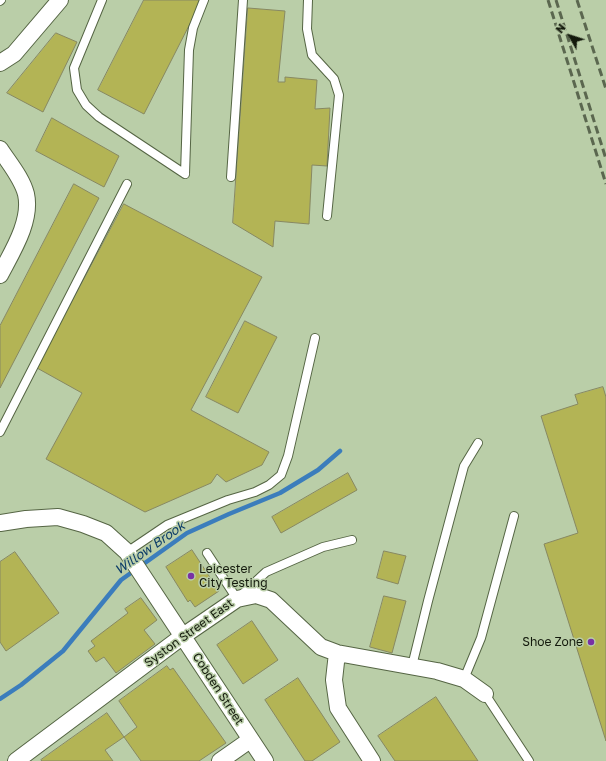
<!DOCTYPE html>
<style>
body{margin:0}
#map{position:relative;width:606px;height:761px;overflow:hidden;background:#bacea8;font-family:"Golos Text",sans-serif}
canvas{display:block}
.north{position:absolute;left:550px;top:16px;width:40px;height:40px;-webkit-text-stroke:3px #bacea8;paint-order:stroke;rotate:309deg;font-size:11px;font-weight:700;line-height:16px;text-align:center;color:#13190c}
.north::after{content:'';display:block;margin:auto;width:14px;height:18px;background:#13190c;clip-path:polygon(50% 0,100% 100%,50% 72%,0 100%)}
</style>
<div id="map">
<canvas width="606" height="761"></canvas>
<div class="north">N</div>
</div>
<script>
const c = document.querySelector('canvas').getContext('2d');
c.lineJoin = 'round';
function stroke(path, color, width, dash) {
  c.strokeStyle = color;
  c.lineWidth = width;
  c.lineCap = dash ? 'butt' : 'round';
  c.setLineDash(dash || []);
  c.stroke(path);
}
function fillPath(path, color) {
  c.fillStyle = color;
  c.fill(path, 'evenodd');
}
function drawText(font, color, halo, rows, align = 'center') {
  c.font = font + ' "Golos Text",sans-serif';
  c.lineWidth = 3;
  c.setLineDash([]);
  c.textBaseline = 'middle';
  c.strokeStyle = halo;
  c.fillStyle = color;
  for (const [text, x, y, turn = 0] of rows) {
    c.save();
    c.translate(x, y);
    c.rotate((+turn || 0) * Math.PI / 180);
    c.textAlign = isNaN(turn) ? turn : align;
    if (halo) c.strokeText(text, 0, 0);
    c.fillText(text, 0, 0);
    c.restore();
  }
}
const stream = new Path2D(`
 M0,699L21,685L63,651L121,580L187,533L229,514L280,493L318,470L340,451`);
const building = new Path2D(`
 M144,0H202L144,114L98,90Z
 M248,8L285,11L278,82H285V77L317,80L315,109L330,108L327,166L312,165L309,224L275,221L273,247L233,223Z
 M56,33L77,42L43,112L7,93Z
 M52,118L119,156L104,187L36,151Z
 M74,184L99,198L0,388V326Z
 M124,204L262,277L191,410L269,452L262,465L226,482L217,474L211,483L145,512L46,459L82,393L37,368Z
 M245,321L277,337L238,413L206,397Z
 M603,387L606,397V741L544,544L578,533L541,416L578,404L575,395Z
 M348,473L357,490L281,533L272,517Z
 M192,550L219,591L195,607L190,600L188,602L166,567Z
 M384,551L406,556L398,584L377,578Z
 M15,552L59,613L6,651L0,642V562Z
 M384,596L406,601L392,653L370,647Z
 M141,598L157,620L144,630L155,644L116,673L104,657L96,662L88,651L95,646L91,641L128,613L125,609Z
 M252,621L278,660L243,684L217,645Z
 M167,666L170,670L173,668L226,743L199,761H141L124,737L137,727L119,701Z
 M298,678L340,742L312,761H305L265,700Z
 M436,697L478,761H395L378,736Z
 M107,713L124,737L105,750L113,761H42L41,760Z`);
const service = new Path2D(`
 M102,0L74,68L77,90L86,105L99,117L185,174
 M308,0L307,29L312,55L334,79L339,95L327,216
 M0,1L1,0
 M185,174L189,50L193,28L204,0
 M231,177L243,0
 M0,432L127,184
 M127,552L167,525L228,500L255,492L269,485L281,475L288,456L315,338
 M207,553L237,599L266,572L323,547L352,540
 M412,666L428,601L464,466L478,443
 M464,679L481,638L514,516
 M485,694L529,761`);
const minor = new Path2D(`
 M0,63L14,54L60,0
 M0,149C9,163 22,178 26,194C32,221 12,252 0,275
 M0,523L26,519L58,517L83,524L106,533L127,552L265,761
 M337,653L334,680L338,708L372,761
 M16,761L183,636L237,599L256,595L271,600L321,647L337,653L437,671L464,679L485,694
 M220,761L250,740`);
const rail = new Path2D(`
 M548,0L606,184
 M556,0L606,159
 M577,0L606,89`);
const markers = [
 [191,576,4,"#7931a4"],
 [591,642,4,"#7931a4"]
];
const poiNames = [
 ["Leicester",199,569],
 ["City Testing",199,583],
 ["Shoe Zone",583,642,"right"]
];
const streetNames = [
 ["Syston Street East",189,633,-36],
 ["Cobden Street",218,689,57]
];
const waterNames = [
 ["Willow Brook",150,548,-35]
];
stroke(stream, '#3b7dbc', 4.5);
fillPath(building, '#b3b455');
stroke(building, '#878862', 1);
stroke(service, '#556544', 10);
stroke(minor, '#556544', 18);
stroke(service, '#fff', 8);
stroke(minor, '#fff', 16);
stroke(rail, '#5b674f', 3, [8, 4]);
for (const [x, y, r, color] of markers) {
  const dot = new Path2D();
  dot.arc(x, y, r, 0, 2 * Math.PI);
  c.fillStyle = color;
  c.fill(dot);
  stroke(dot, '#bacea8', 1.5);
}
drawText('12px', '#13190c', '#bacea8', poiNames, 'left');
drawText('12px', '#13190c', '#bacea8', streetNames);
drawText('italic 13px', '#0d3d68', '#bacea8', waterNames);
</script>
